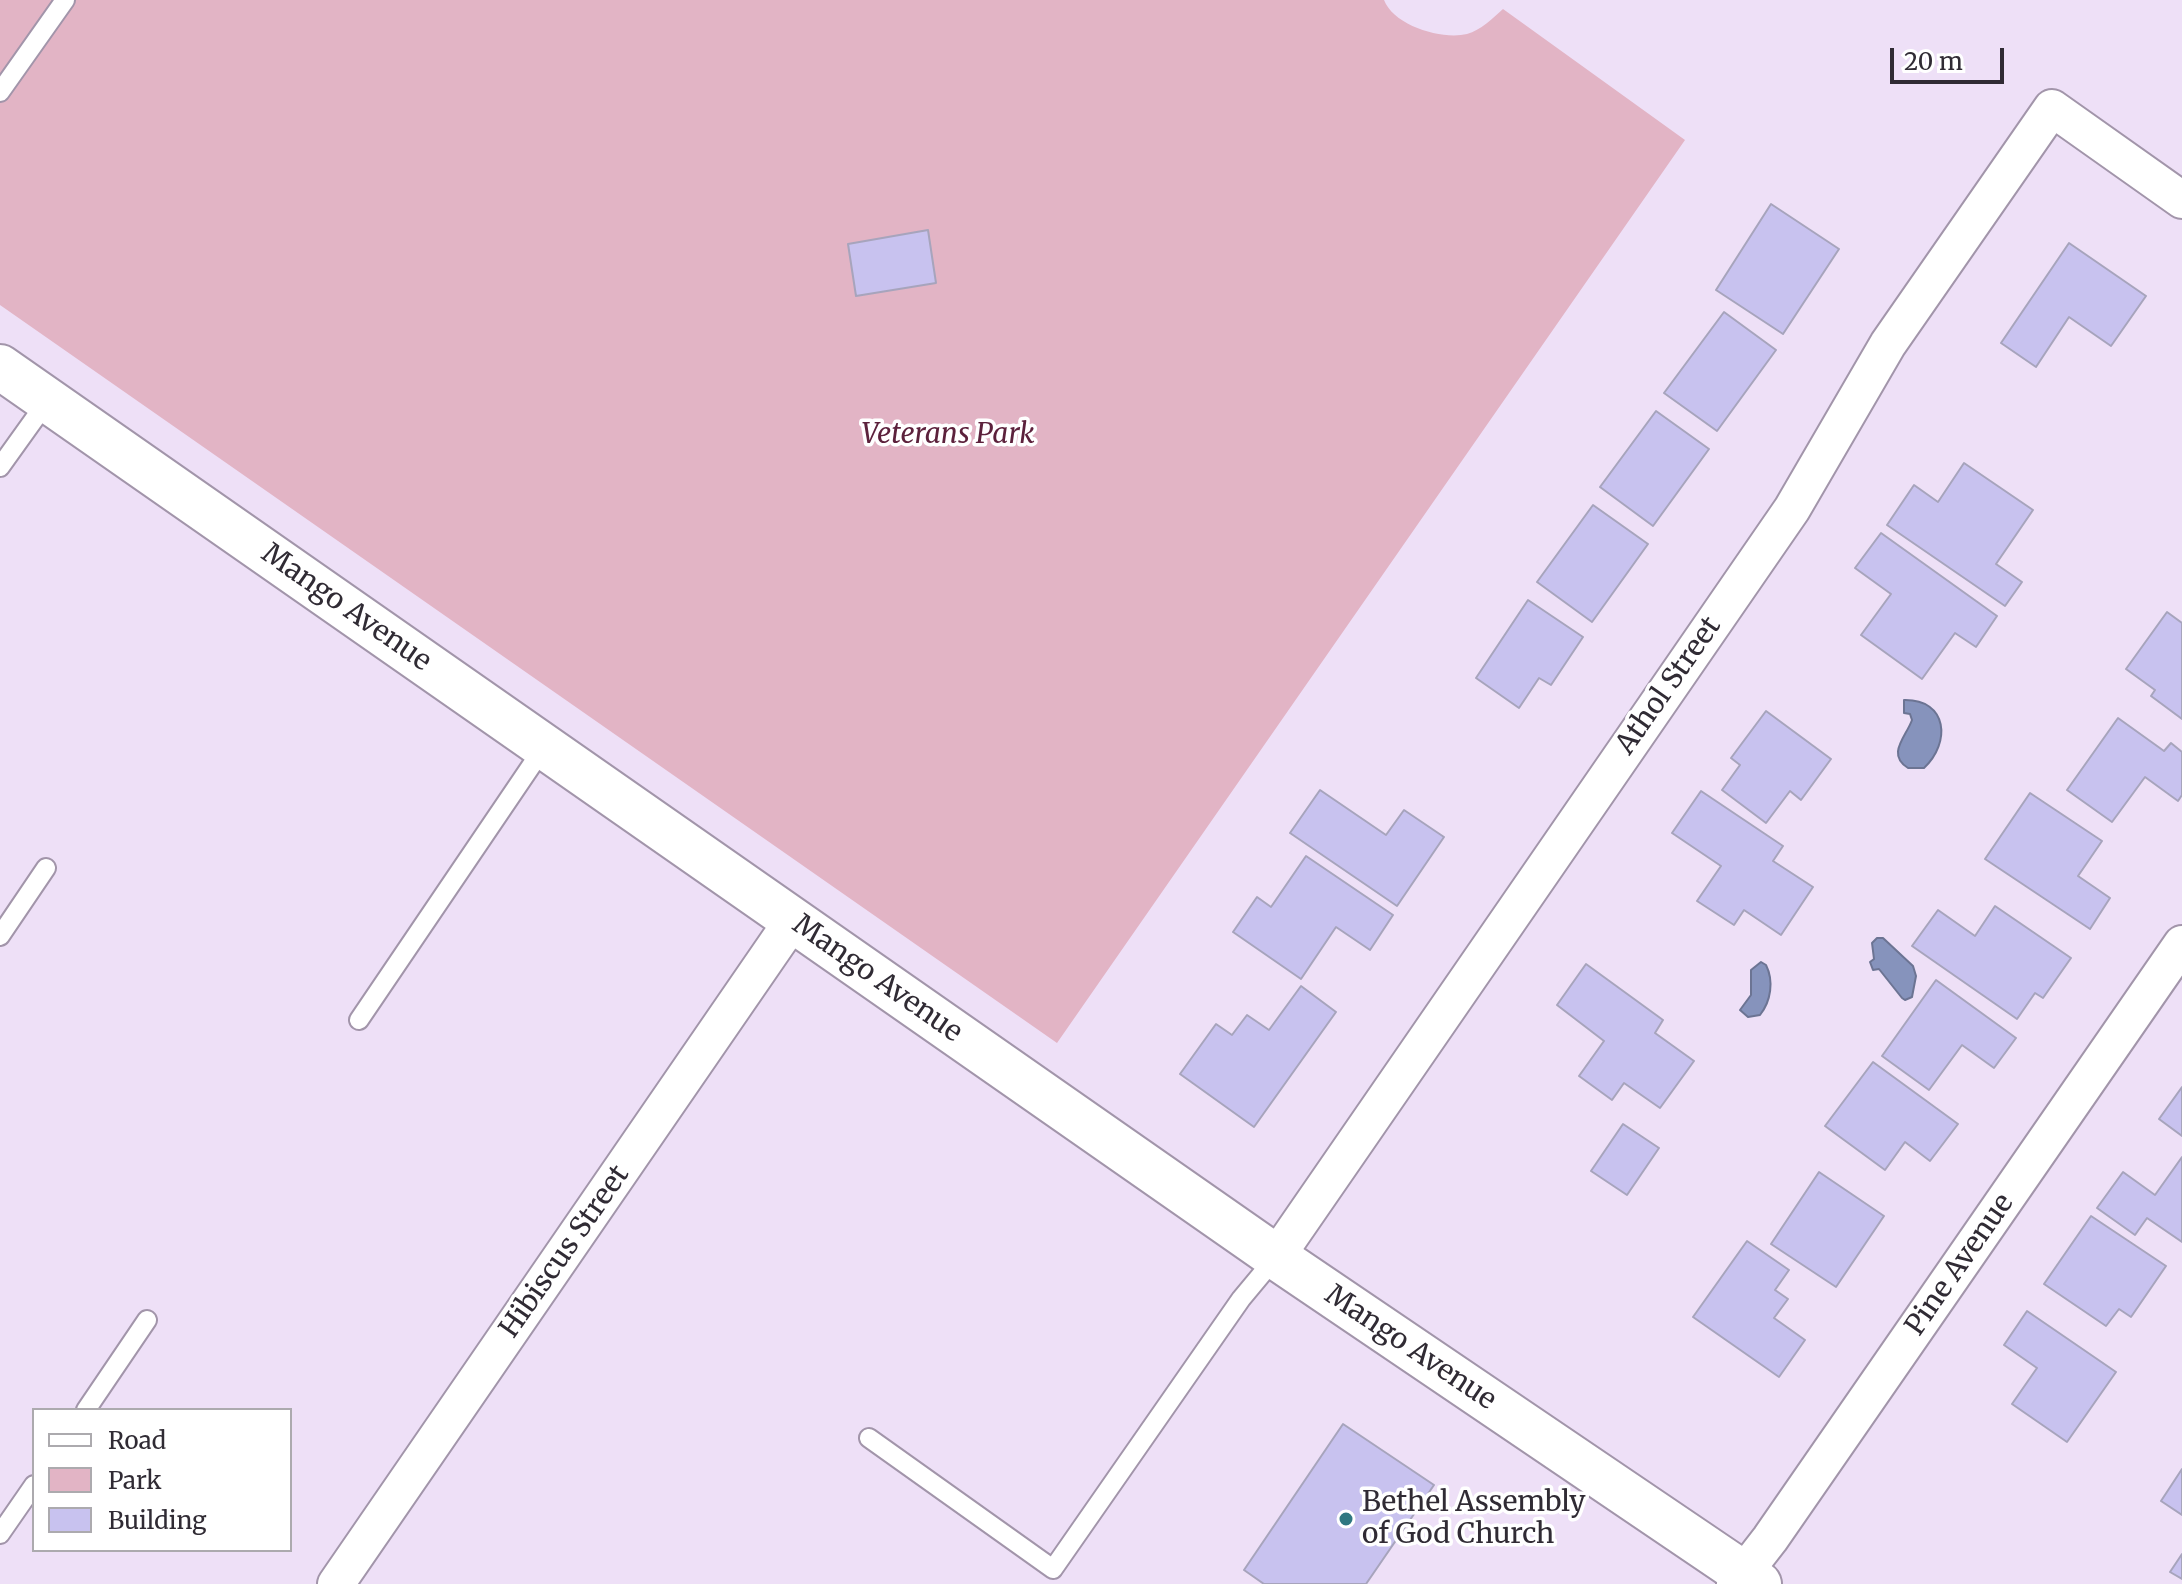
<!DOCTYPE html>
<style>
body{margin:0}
#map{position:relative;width:2182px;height:1584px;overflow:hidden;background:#eee0f7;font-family:Merriweather,serif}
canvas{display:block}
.legend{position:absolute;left:32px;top:1408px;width:260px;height:144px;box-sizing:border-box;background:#fff;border:2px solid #acaaae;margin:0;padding:10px 14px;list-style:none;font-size:24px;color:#302b34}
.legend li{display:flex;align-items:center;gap:16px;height:40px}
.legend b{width:40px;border:2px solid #acaaae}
.scale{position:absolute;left:1890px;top:48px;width:114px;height:36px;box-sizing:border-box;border:4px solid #302b34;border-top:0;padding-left:10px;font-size:24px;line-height:28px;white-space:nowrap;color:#302b34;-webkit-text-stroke:6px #fff;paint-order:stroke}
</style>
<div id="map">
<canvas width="2182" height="1584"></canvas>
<ul class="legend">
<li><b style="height:10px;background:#fff"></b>Road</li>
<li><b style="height:22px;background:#e2b4c5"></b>Park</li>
<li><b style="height:22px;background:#c8c2ef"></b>Building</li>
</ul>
<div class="scale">20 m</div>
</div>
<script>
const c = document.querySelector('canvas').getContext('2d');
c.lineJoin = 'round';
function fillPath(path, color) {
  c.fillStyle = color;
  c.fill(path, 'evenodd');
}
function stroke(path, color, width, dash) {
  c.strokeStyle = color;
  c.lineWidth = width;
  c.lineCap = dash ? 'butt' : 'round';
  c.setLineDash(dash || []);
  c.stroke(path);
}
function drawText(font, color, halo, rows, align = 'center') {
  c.font = font + ' Merriweather,serif';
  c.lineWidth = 7;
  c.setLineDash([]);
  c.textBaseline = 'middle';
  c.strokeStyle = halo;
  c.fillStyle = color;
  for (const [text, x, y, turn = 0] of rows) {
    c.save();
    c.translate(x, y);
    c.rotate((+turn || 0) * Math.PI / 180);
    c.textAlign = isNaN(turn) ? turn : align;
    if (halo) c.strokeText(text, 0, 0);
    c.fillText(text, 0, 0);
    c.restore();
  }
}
const green = new Path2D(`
 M0,0H1384C1394,26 1442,40 1467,34C1481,30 1492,19 1503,9L1685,140L1057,1043L0,305Z`);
const water = new Path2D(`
 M1904,700C1948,699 1951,743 1924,768H1908C1886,754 1906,737 1912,720L1910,714L1904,713Z
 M1877,938H1883L1913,966L1916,976L1912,997L1905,1000L1902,998L1879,969L1873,970L1870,962L1874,959L1872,943Z
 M1761,962L1766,965C1774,981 1771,1001 1760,1015L1748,1017L1740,1010L1751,995V970Z`);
const building = new Path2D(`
 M1771,204L1839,249L1783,334L1716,290Z
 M928,230L936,283L856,296L848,244Z
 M2069,243L2146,296L2111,346L2069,317L2036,367L2001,343Z
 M1724,312L1776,350L1717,431L1664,393Z
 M1656,411L1709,449L1653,526L1600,487Z
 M1964,463L2033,510L1996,564L2022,582L2005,606L1887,525L1914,485L1938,502Z
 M1593,505L1648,544L1592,622L1537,582Z
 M1881,533L1997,616L1976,647L1955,633L1922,679L1861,635L1891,594L1855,568Z
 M1528,600L1583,637L1551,685L1539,678L1519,708L1476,678Z
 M2167,612L2182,623V719L2151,696L2155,690L2126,669Z
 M1766,711L1831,759L1801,800L1790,791L1766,823L1722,790L1740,765L1731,758Z
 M2118,718L2164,751L2171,743L2182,752V795L2178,801L2145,777L2112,822L2067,790Z
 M1320,790L1386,835L1404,810L1444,837L1397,906L1290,833Z
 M1701,791L1783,846L1773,861L1813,887L1781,935L1744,910L1734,925L1697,901L1721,866L1672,833Z
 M2030,793L2102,841L2078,876L2110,898L2090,929L1985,859Z
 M1306,856L1393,915L1370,950L1336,927L1301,979L1233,932L1257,897L1271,907Z
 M1995,906L2071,958L2043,998L2035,993L2017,1019L1912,946L1938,910L1975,936Z
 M1586,964L1663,1020L1655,1033L1694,1061L1660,1108L1624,1083L1612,1100L1579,1076L1604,1041L1557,1005Z
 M1936,980L2016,1038L1994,1068L1962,1045L1929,1090L1882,1056Z
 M1301,986L1336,1012L1254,1127L1180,1074L1216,1024L1232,1035L1247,1015L1269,1030Z
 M1873,1062L1958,1124L1930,1161L1905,1142L1885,1170L1825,1126Z
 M2182,1087V1136L2159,1119Z
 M1623,1124L1659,1148L1627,1195L1591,1171Z
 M2182,1157V1242L2147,1218L2135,1235L2097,1208L2123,1172L2155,1195Z
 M1819,1172L1884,1216L1836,1287L1771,1244Z
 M2091,1216L2166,1266L2131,1317L2119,1309L2106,1326L2044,1284Z
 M1747,1241L1789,1270L1775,1290L1788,1299L1774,1318L1805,1340L1779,1377L1693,1317Z
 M2027,1311L2116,1372L2067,1442L2012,1404L2037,1368L2004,1345Z
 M1343,1424L1434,1485L1366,1584H1264L1244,1570Z
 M2182,1469V1515L2161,1501Z
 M2182,1554V1579L2170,1572Z`);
const lane = new Path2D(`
 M0,92L65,0
 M0,467L48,400
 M0,936L46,868
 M359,1020L544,747
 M86,1410L147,1320
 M869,1438L1053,1569L1241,1299L1276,1257
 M0,1534L34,1485`);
const street = new Path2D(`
 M1276,1257L1792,509L1888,344L2052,108L2182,200
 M336,1584L793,920
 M1735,1584L1770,1539L2182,944`);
const secondary = new Path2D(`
 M0,367L1276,1257L1759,1584`);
const markers = [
 [1346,1519,8,"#2f7781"]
];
const parkNames = [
 ["Veterans Park",948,435]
];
const streetNames = [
 ["Mango Avenue",346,608,35],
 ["Athol Street",1669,686,-55],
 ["Mango Avenue",877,979,35],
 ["Hibiscus Street",565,1252,-55],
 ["Pine Avenue",1960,1265,-55],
 ["Mango Avenue",1410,1348,34]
];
const poiNames = [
 ["Bethel Assembly",1362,1503],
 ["of God Church",1362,1535]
];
fillPath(green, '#e2b4c5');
fillPath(water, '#8693bc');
stroke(water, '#6c7493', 2);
fillPath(building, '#c8c2ef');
stroke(building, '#a7a4bc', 2);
stroke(lane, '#a295aa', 22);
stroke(street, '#a295aa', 40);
stroke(secondary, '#a295aa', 48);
stroke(lane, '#fff', 18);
stroke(street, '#fff', 36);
stroke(secondary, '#fff', 44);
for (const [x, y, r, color] of markers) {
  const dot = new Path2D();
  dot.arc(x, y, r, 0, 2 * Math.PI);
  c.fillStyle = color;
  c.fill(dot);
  stroke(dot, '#fff', 3);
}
drawText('italic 28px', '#5c213c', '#fff', parkNames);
drawText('28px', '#302b34', '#fff', streetNames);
drawText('28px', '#302b34', '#fff', poiNames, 'left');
</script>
